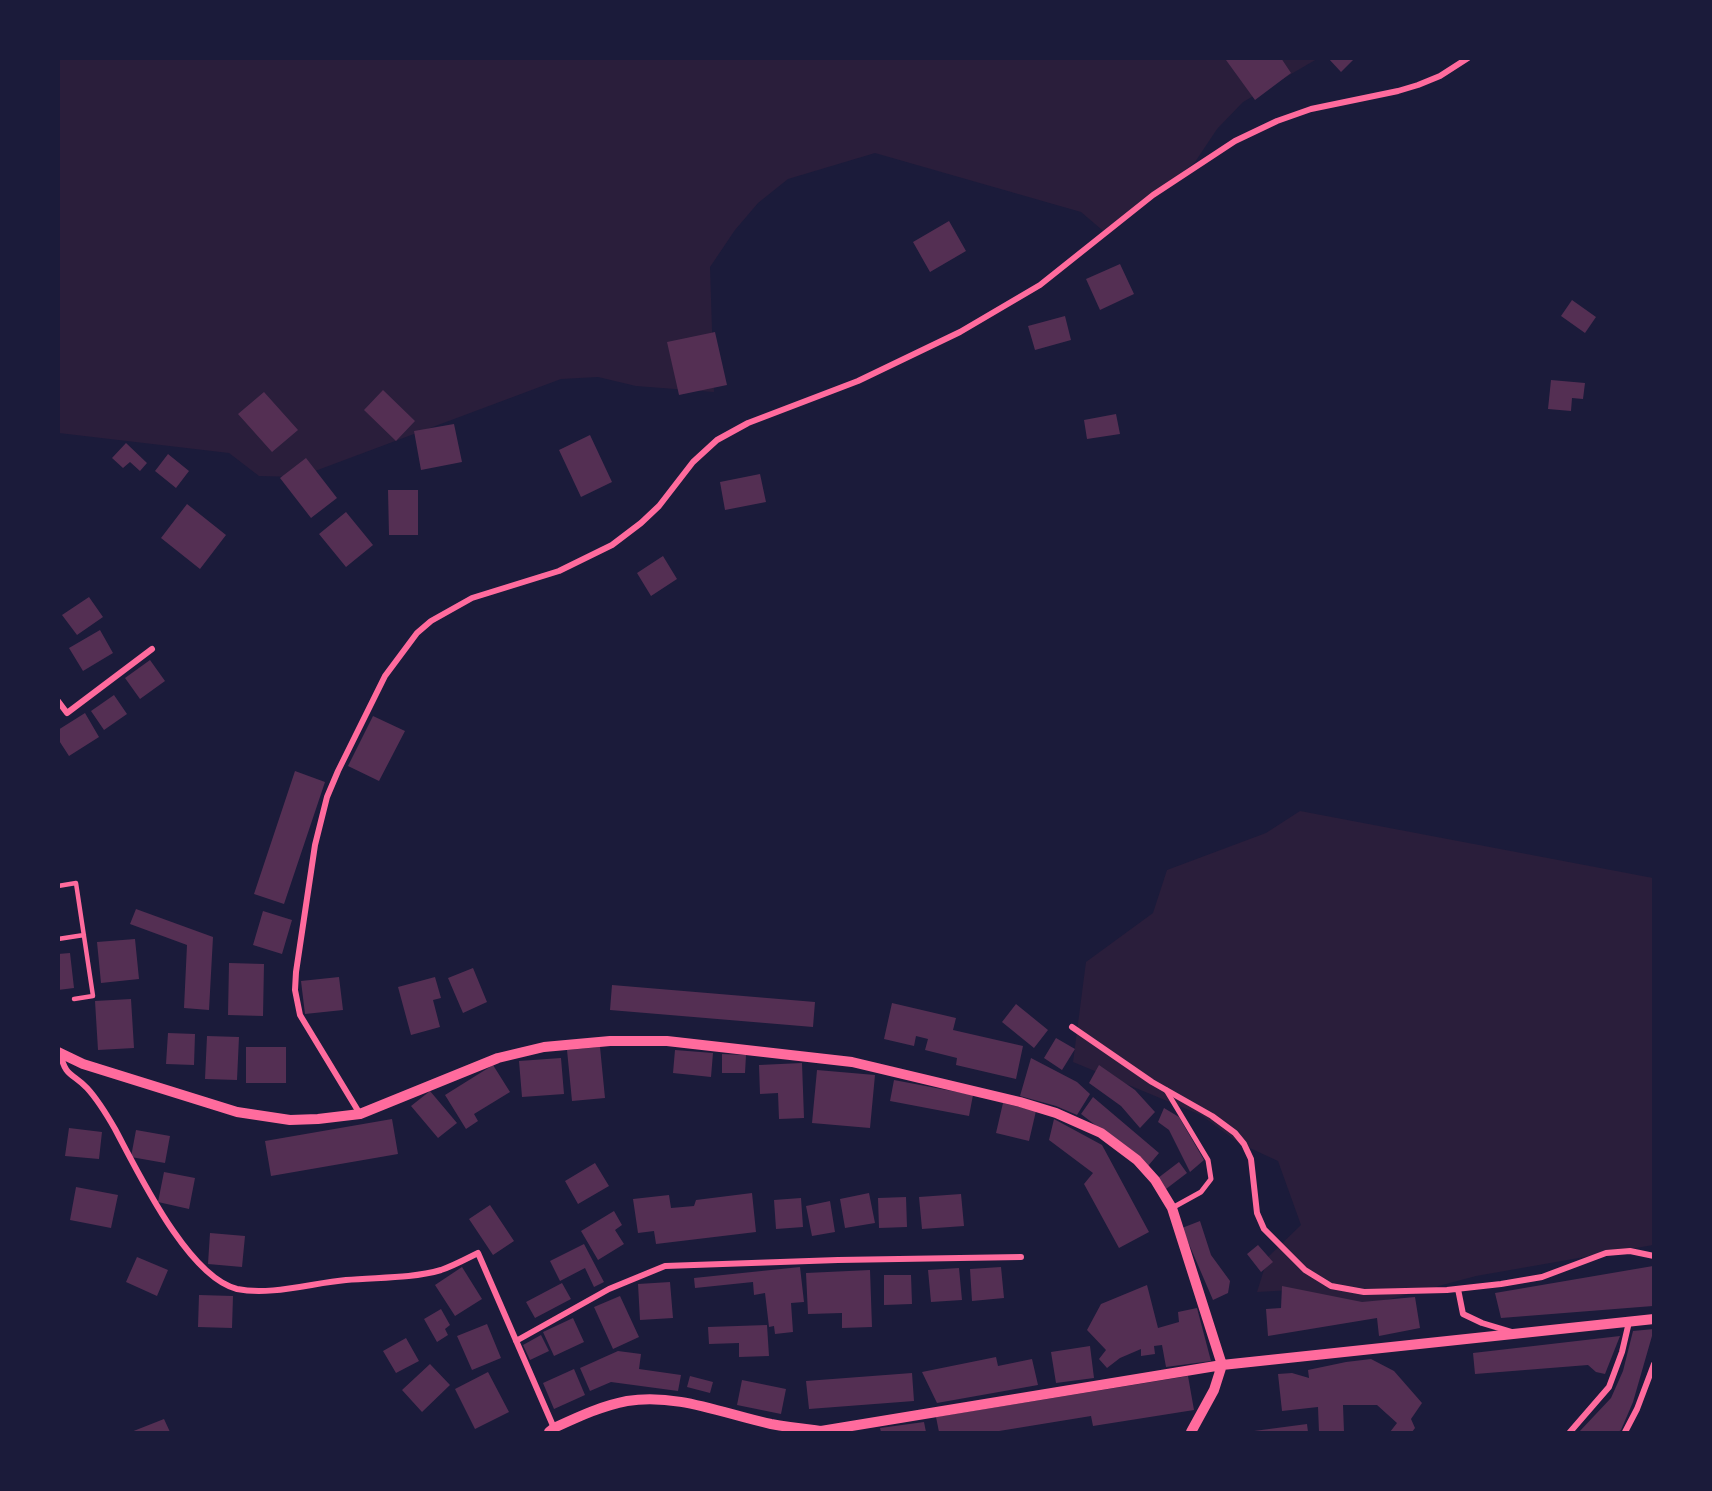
<!DOCTYPE html>
<style>
body{margin:0}
#map{position:relative;width:1712px;height:1491px;overflow:hidden;background:#1b1b3a;font-family:"Sofia Sans Condensed",sans-serif}
canvas{display:block}
.frame{position:absolute;inset:0;border:60px solid #1b1b3a;pointer-events:none}
</style>
<div id="map">
<canvas width="1712" height="1491"></canvas>
<div class="frame"></div>
</div>
<script>
const c = document.querySelector('canvas').getContext('2d');
c.lineJoin = 'round';
function fillPath(path, color) {
  c.fillStyle = color;
  c.fill(path, 'evenodd');
}
function stroke(path, color, width, dash) {
  c.strokeStyle = color;
  c.lineWidth = width;
  c.lineCap = dash ? 'butt' : 'round';
  c.setLineDash(dash || []);
  c.stroke(path);
}
const green = new Path2D(`
 M59,59H1317L1243,102L1217,129L1195,162L1108,235L1081,212L875,153L788,179L758,203L735,230L710,267L714,392L636,386L598,377L561,379L299,477L259,476L229,453L59,433Z
 M1300,811L1653,878V1245L1476,1276L1330,1315L1293,1290L1257,1292L1268,1257L1301,1225L1278,1161L1239,1143L1201,1115L1073,1062L1086,962L1153,913L1167,870L1266,833Z`);
const building = new Path2D(`
 M1229,58H1281L1291,73L1255,100L1226,60Z
 M1328,58H1355L1341,72Z
 M949,221L966,251L930,272L913,242Z
 M1120,264L1134,294L1100,310L1086,279Z
 M1572,300L1596,317L1585,333L1561,316Z
 M1065,316L1071,340L1035,350L1028,326Z
 M715,332L727,385L679,395L667,342Z
 M1551,380L1585,383L1583,399L1572,398L1571,411L1548,409Z
 M383,390L415,421L396,441L364,410Z
 M264,392L298,430L272,452L238,414Z
 M1116,414L1120,434L1087,439L1084,420Z
 M454,424L462,462L421,470L414,431Z
 M590,435L612,482L581,497L559,450Z
 M126,443L147,463L140,471L130,462L123,468L112,458Z
 M168,454L189,471L176,488L155,471Z
 M306,458L337,498L311,518L280,478Z
 M760,474L766,502L725,510L720,482Z
 M388,490H418V535H389Z
 M187,504L226,535L200,569L161,538Z
 M346,512L373,545L346,567L319,534Z
 M663,556L677,579L651,596L637,573Z
 M89,597L103,617L77,635L62,615Z
 M100,630L113,653L83,671L69,648Z
 M150,660L165,681L140,699L125,678Z
 M114,695L127,714L104,730L91,711Z
 M85,713L99,737L69,756L58,739V730Z
 M373,716L405,731L379,781L348,766Z
 M295,771L325,782L284,904L254,894Z
 M136,909L213,937L209,1010L184,1008L187,945L130,924Z
 M263,911L292,920L282,954L253,945Z
 M135,939L139,979L101,983L97,942Z
 M70,953L74,988L58,990V954Z
 M229,963L264,964L263,1016L228,1015Z
 M473,968L487,1002L463,1013L448,978Z
 M339,977L343,1010L305,1014L301,981Z
 M435,977L441,998L433,1000L440,1027L411,1035L398,987Z
 M612,985L815,1002L813,1027L610,1010Z
 M131,999L134,1048L98,1050L95,1001Z
 M892,1003L956,1018L953,1030L1023,1046L1016,1079L956,1065L957,1058L925,1050L928,1039L916,1036L914,1046L884,1039Z
 M1016,1004L1048,1030L1034,1048L1002,1022Z
 M168,1033L195,1034L194,1065L166,1064Z
 M207,1036L239,1037L237,1080L205,1079Z
 M1056,1038L1075,1049L1062,1070L1044,1058Z
 M246,1047H286V1083H246Z
 M600,1047L605,1098L572,1101L567,1050Z
 M675,1050L713,1053L711,1077L673,1073Z
 M722,1054L746,1055L745,1073H722Z
 M561,1058L564,1094L522,1097L519,1061Z
 M1031,1058L1077,1082L1090,1094L1077,1115L1056,1106L1020,1096Z
 M802,1063L804,1118L779,1119L778,1093L760,1094L759,1065Z
 M493,1065L510,1092L474,1114L478,1121L466,1129L445,1095Z
 M1099,1065L1135,1090L1155,1112L1140,1128L1121,1106L1089,1083Z
 M817,1070L875,1075L870,1128L812,1123Z
 M894,1080L973,1095L969,1116L890,1101Z
 M430,1091L457,1123L438,1138L411,1106Z
 M1093,1097L1159,1153L1148,1166L1081,1114Z
 M1003,1103L1036,1111L1029,1141L996,1133Z
 M1164,1108L1179,1117L1204,1160L1190,1172L1169,1130L1158,1122Z
 M392,1119L398,1154L271,1176L265,1141Z
 M1054,1119L1102,1145L1149,1232L1119,1248L1084,1184L1093,1173L1049,1140Z
 M69,1128L102,1132L99,1159L65,1156Z
 M136,1130L170,1136L165,1163L131,1157Z
 M1179,1162L1187,1173L1166,1189L1158,1178Z
 M595,1163L609,1186L578,1204L565,1181Z
 M164,1172L195,1178L189,1209L158,1202Z
 M76,1187L118,1195L111,1228L70,1220Z
 M752,1193L756,1232L656,1244L654,1231L638,1233L633,1199L669,1195L671,1208L694,1206L696,1200Z
 M869,1193L875,1223L845,1228L840,1199Z
 M961,1194L964,1226L922,1229L919,1197Z
 M906,1197L907,1227L879,1228L878,1198Z
 M801,1198L803,1227L776,1229L774,1200Z
 M830,1201L835,1232L812,1236L806,1206Z
 M490,1205L514,1241L493,1255L469,1219Z
 M614,1211L622,1225L615,1230L624,1244L598,1260L581,1231Z
 M1200,1221L1211,1255L1230,1281L1228,1293L1213,1300L1182,1228Z
 M210,1233L245,1236L242,1267L208,1264Z
 M584,1244L604,1282L594,1287L585,1268L560,1281L550,1261Z
 M1258,1245L1273,1262L1261,1272L1247,1254Z
 M137,1257L168,1270L157,1296L126,1282Z
 M1653,1266V1306L1501,1318L1495,1293Z
 M462,1267L482,1299L455,1316L435,1285Z
 M800,1267L804,1302L791,1303L793,1332L775,1334L774,1326L769,1327L765,1293L754,1295L753,1282L695,1288L694,1278Z
 M1001,1267L1004,1298L972,1301L970,1269Z
 M959,1268L962,1300L931,1302L928,1270Z
 M870,1270L872,1327L842,1328V1313L808,1314L806,1273Z
 M884,1275H911L912,1304L884,1305Z
 M670,1282L673,1318L640,1320L638,1284Z
 M562,1283L571,1299L535,1318L526,1302Z
 M1147,1285L1158,1328L1179,1322L1178,1312L1197,1308L1211,1361L1166,1367L1162,1345L1154,1346L1155,1354L1141,1356V1349L1120,1358L1107,1368L1099,1359L1106,1350L1087,1330L1101,1304Z
 M1282,1286L1362,1302L1415,1297L1420,1328L1379,1336L1377,1318L1268,1336L1266,1309L1281,1308Z
 M199,1295L233,1296L232,1328L198,1327Z
 M620,1296L639,1337L613,1349L594,1307Z
 M441,1309L450,1325L445,1329L448,1335L437,1342L424,1319Z
 M573,1318L584,1342L554,1356L543,1332Z
 M487,1324L501,1358L472,1370L457,1336Z
 M767,1325L769,1356L739,1357V1343L709,1344L708,1327Z
 M1654,1329L1633,1402L1621,1430L1618,1432H1579L1611,1398L1623,1371L1633,1331Z
 M541,1335L549,1351L530,1360L523,1345Z
 M1620,1336L1605,1374L1596,1372L1588,1365L1475,1374L1473,1353Z
 M406,1338L419,1361L396,1373L383,1351Z
 M1090,1346L1094,1378L1056,1383L1051,1352Z
 M618,1351L641,1354L639,1369L681,1375L678,1391L611,1382L590,1391L580,1368Z
 M996,1357L998,1366L1032,1359L1038,1385L937,1403L922,1372Z
 M1371,1359L1394,1371L1422,1403L1411,1419L1415,1428L1412,1432H1390L1397,1423L1377,1405H1343L1344,1432H1319L1318,1407L1282,1411L1278,1374L1292,1373L1309,1378L1308,1370L1346,1362Z
 M430,1364L450,1385L422,1412L402,1390Z
 M574,1369L585,1395L554,1409L543,1383Z
 M488,1372L509,1412L475,1429L455,1389Z
 M912,1373L914,1401L809,1409L806,1381Z
 M690,1376L713,1382L710,1393L687,1387Z
 M1188,1376L1194,1410L1093,1426L1091,1416L993,1432H939L936,1417Z
 M742,1380L786,1389L781,1414L737,1405Z
 M164,1419L170,1432H131Z
 M924,1422L926,1432H881L880,1428Z
 M1307,1424L1308,1432H1254V1431Z`);
const service = new Path2D(`
 M58,886L76,883L93,996L74,999
 M58,939L84,935`);
const pedestrian = new Path2D(`
 M1166,1090L1208,1160L1211,1179L1201,1192L1172,1208`);
const minor = new Path2D(`
 M58,701L67,713L152,649
 M1072,1027L1152,1082L1212,1116L1235,1133L1244,1144L1251,1159L1257,1213L1264,1229L1305,1270L1331,1286L1364,1292L1447,1290L1501,1284L1542,1277L1606,1253L1630,1251L1654,1256
 M61,1054C64,1076 74,1074 87,1088C98,1100 107,1115 115,1129C138,1172 188,1277 237,1289C270,1296 312,1283 346,1280C377,1277 410,1279 441,1270C453,1266 466,1259 478,1253L554,1428
 M360,1114L300,1015L295,990L296,972L315,845L327,797L338,771L385,676L417,633L431,621L472,598L559,571L612,545L641,523L659,506L693,462L717,440L748,423L858,381L960,332L1040,285L1153,195L1235,141L1277,121L1311,109L1398,91L1418,85L1440,76L1468,58
 M1458,1289L1463,1314L1482,1323L1512,1332
 M516,1341L609,1289L665,1266L838,1260L1021,1257
 M1570,1432L1609,1387L1622,1352L1629,1322
 M1625,1432L1637,1409L1654,1364`);
const tertiary = new Path2D(`
 M58,1052L83,1064L237,1112L290,1120L318,1119L360,1114L498,1058L544,1047L610,1041H667L852,1062L1020,1102L1056,1113L1101,1133L1137,1160L1155,1180L1172,1208L1222,1365
 M549,1432L554,1428C578,1417 601,1406 627,1401C677,1393 724,1414 771,1424C788,1427 805,1429 821,1431L1222,1365L1654,1319
 M1191,1432L1214,1390L1222,1365`);
fillPath(green, '#2a1e3b');
fillPath(building, '#542f53');
stroke(service, '#ff6b9d', 4.5);
stroke(pedestrian, '#ff6b9d', 5);
stroke(minor, '#ff6b9d', 6);
stroke(tertiary, '#ff6b9d', 10);
</script>
